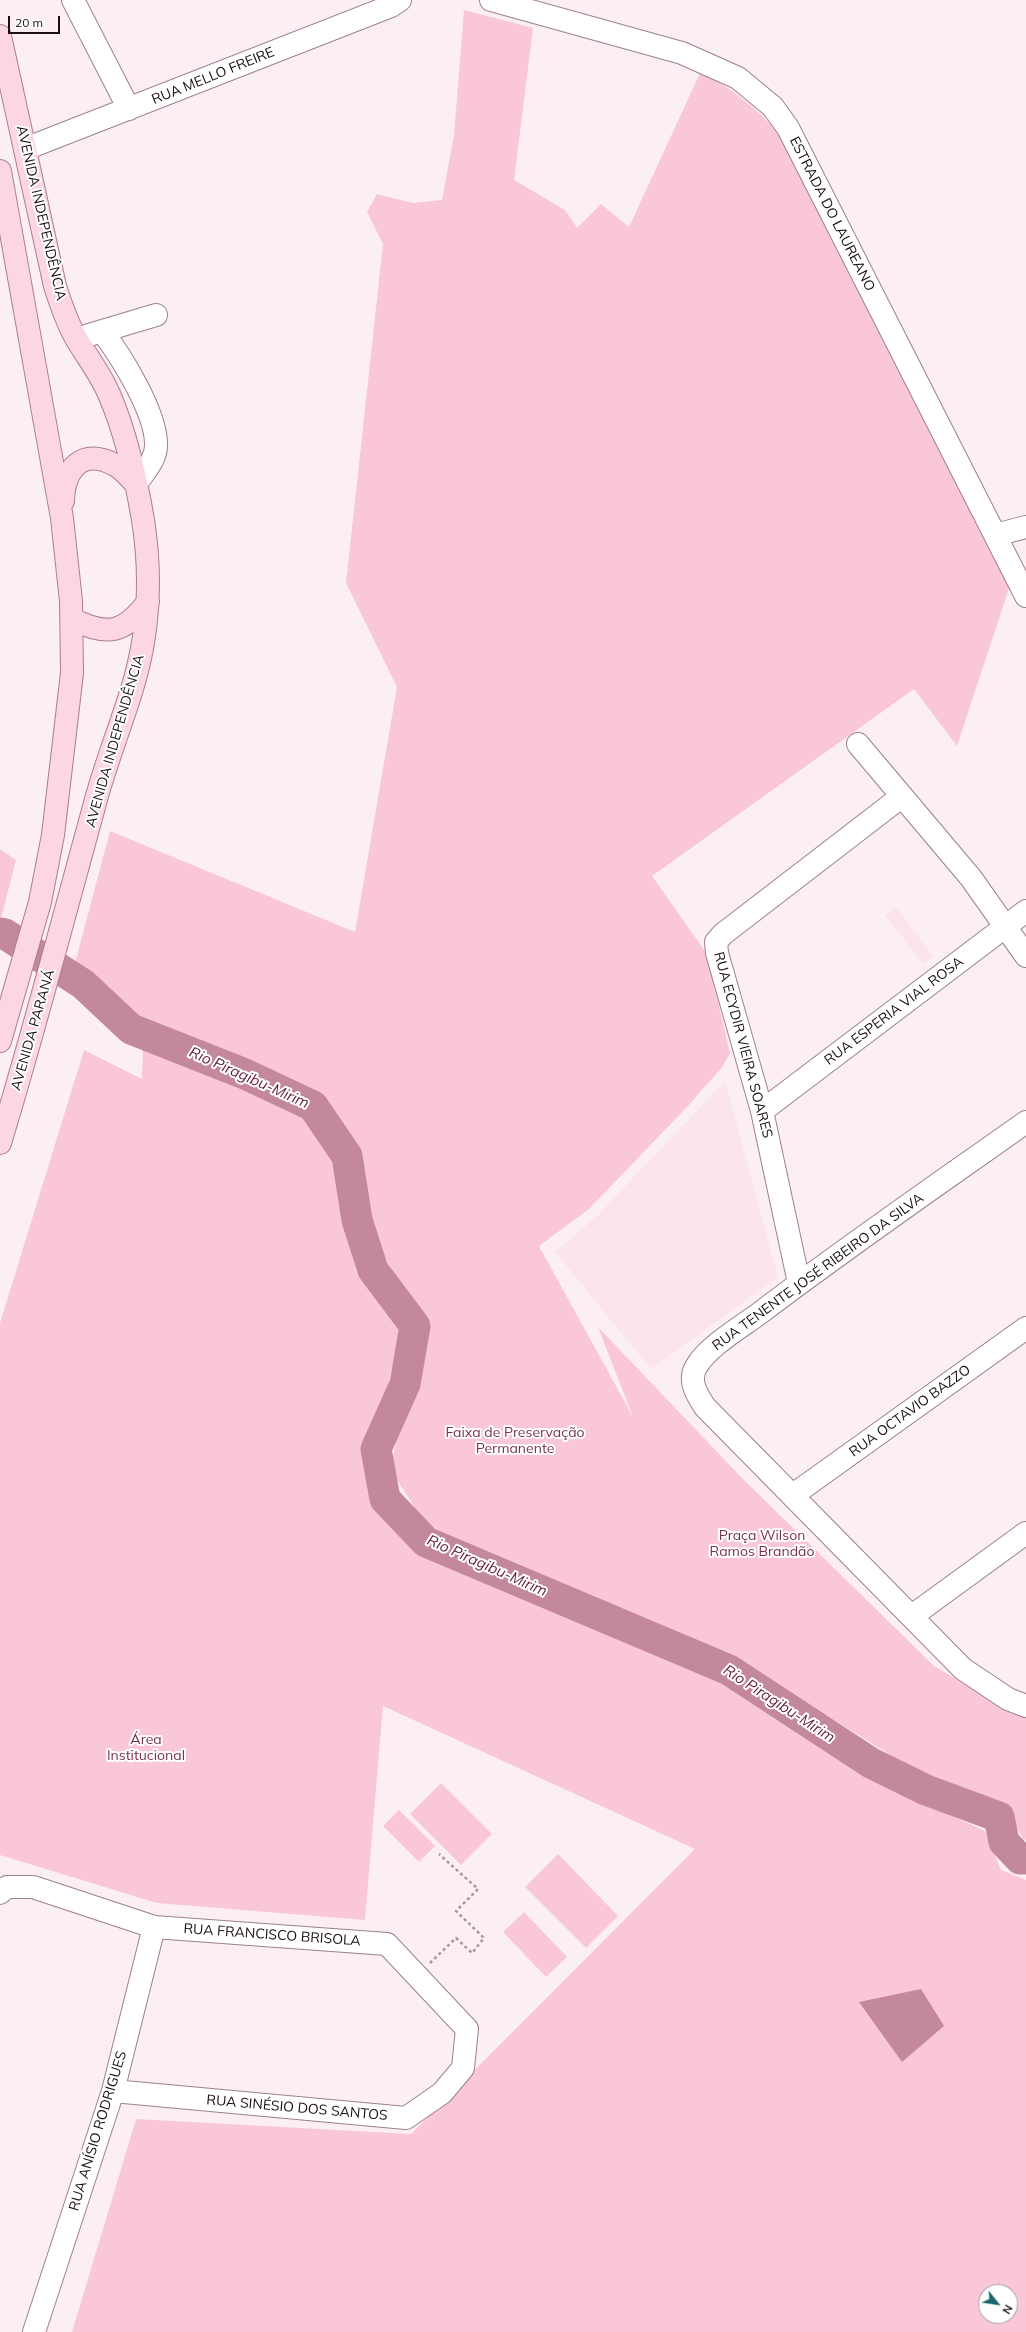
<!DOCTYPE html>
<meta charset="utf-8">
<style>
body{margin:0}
#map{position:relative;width:1026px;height:2332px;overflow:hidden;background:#fceff3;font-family:Mulish,sans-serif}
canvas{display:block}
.north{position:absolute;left:978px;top:2284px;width:40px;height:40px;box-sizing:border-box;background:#fff;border:1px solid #a39fa0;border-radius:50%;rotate:120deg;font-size:11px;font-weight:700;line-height:16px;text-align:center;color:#190f12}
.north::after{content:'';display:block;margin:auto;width:14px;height:18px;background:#19666f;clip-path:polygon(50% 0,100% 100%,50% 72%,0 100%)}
.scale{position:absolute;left:8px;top:16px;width:52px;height:18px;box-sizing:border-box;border:2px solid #190f12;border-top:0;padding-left:5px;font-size:12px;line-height:14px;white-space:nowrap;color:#190f12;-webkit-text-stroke:3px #fff;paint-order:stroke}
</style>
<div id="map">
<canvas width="1026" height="2332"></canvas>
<div class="north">N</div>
<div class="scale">20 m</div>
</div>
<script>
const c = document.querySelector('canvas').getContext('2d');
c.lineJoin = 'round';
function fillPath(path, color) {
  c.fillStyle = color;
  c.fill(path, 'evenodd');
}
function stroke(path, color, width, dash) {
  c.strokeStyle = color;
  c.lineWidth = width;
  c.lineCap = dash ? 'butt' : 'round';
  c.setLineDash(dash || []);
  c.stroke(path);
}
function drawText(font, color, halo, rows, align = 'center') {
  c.font = font + ' Mulish,sans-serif';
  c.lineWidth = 4;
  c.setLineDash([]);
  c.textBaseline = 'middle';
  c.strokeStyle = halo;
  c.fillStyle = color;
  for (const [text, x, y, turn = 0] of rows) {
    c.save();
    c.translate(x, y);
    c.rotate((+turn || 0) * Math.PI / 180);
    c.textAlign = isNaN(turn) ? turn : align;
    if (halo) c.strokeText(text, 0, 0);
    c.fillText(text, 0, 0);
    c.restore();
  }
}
const built = new Path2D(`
 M896,907L933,956L923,964L885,915Z
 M725,1081L778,1277L651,1369L555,1252L597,1216Z`);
const green = new Path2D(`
 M464,10L533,28L514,180L565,210L577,228L601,204L629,227L700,73C732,87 755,108 779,133L1010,585L957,746L914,689L652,876L707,954L730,1053L723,1066L687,1107L589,1209L539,1246L633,1417L598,1327L741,1477L934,1666L985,1696L1026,1716V1840L1023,1839L1007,1810L916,1771L746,1665L498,1558L446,1539L417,1511L390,1469L401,1421L426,1330L377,1244L353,1150L327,1099L275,1074L139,1018L74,967L110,831L355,932L397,687L346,583L383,244L367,212L377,194L413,203L442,200L454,135Z
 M0,849L16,860L0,922Z
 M143,1040L247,1085L308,1118L336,1160L356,1270L402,1326L388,1384L362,1444L371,1498L402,1536L432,1560L723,1683L885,1785L985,1831L1001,1870L1026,1880V2332H72L136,2119L411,2134L695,1849L383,1706L365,1920L157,1903L0,1855V1323L84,1050L142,1079ZM986,2292H1010V2316H986Z
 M441,1783L492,1834L461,1865L410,1814Z
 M399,1810L435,1846L419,1862L383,1826Z
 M558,1854L618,1916L586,1948L525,1887Z
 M524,1912L567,1957L546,1977L503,1932Z`);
const water = new Path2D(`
 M921,1989L944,2026L902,2062L859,2002Z`);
const river = new Path2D(`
 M0,933L5,934L83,984L131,1029L245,1074L313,1106L347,1156L357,1220L373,1270L415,1326L405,1384L376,1449L385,1499L426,1542L729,1670L871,1763L926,1790L999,1817L1004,1842L1020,1859H1026`);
const path = new Path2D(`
 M430,1963L456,1938L472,1953L484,1938L456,1911L478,1889L439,1854`);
const minor = new Path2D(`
 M73,0L129,109
 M491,0L682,53L738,78L773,107L788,128L1026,596
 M25,149L391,6L400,0
 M102,331C121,356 156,412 156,444C157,459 144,472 136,484
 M89,335L156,315
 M995,535L1026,527
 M858,744L971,878L1026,956
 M762,1111L1026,911
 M1026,1122C937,1185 847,1247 760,1313C741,1327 707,1347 696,1367C688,1381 697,1395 705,1407L963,1669L1008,1699L1026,1706
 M799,1283L762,1111L717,953L716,942L723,934L901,797
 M793,1495L1026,1328
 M912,1616L1026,1533
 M0,1893L7,1887H33L154,1927L387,1944L467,2029L463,2068L442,2093L406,2118L113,2091
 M34,2332L113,2091L154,1927`);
const major = new Path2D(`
 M0,36L55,286C61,305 67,323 77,340C88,358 101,375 109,394C126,433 136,478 143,520C152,577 149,634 132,689C121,725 107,760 97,796C65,912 35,1028 0,1143
 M0,171L62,518L71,601L72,673L53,835L40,902L0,1041
 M63,501C64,469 82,447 115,465C123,469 130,478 136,484
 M72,619C108,637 124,633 148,602`);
const streetNames = [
 ["RUA MELLO FREIRE",213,76,-22],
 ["AVENIDA INDEPENDÊNCIA",41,213,77],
 ["ESTRADA DO LAUREANO",832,214,63],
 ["AVENIDA INDEPENDÊNCIA",115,741,-74],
 ["RUA ESPERIA VIAL ROSA",894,1011,-37],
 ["AVENIDA PARANÁ",33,1030,-74],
 ["RUA ECYDIR VIEIRA SOARES",743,1045,75],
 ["RUA TENENTE JOSÉ RIBEIRO DA SILVA",818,1272,-36],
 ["RUA OCTAVIO BAZZO",910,1411,-36],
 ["RUA FRANCISCO BRISOLA",272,1935,4],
 ["RUA SINÉSIO DOS SANTOS",297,2108,5],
 ["RUA ANÍSIO RODRIGUES",98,2131,-73]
];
const parkNames = [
 ["Faixa de Preservação",515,1433],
 ["Permanente",515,1449],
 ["Praça Wilson",762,1536],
 ["Ramos Brandão",762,1552],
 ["Área",146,1740],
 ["Institucional",146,1756]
];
const waterNames = [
 ["Rio Piragibu-Mirim",249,1078,24],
 ["Rio Piragibu-Mirim",487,1566,24],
 ["Rio Piragibu-Mirim",779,1704,33]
];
fillPath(built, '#fce4eb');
fillPath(green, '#f9c7d8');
fillPath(water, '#c3889c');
stroke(river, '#c3889c', 31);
stroke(minor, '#9d818a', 24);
stroke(major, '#ab7e8e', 24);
stroke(path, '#a3989b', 2.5, [3, 3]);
stroke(minor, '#fff', 22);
stroke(major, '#fcd6e3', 22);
drawText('14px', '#190f12', '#fff', streetNames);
drawText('14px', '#7a314f', '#fff', parkNames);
drawText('italic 15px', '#651d3d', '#fff', waterNames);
</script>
